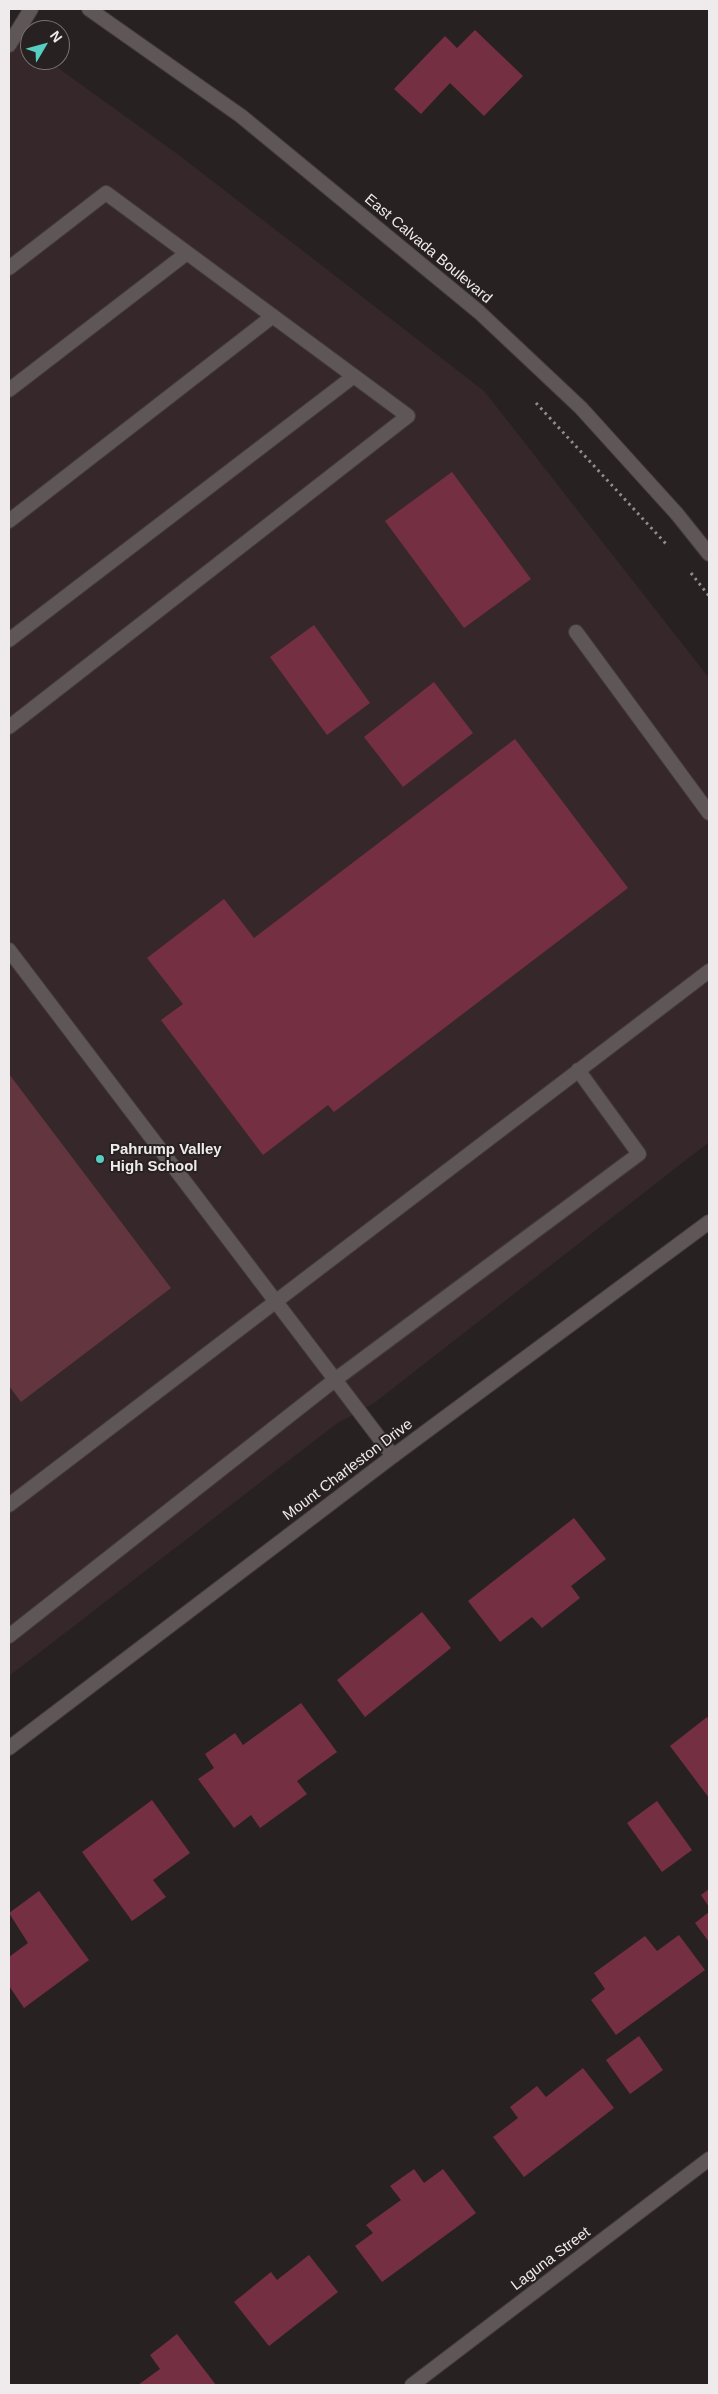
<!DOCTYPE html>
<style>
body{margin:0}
#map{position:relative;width:718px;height:2394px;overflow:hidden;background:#282122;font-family:Helvetica,sans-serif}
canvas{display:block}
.frame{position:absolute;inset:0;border:10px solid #efeaeb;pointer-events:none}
.north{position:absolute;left:20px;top:20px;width:50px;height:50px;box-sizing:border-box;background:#282122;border:1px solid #787172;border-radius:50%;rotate:53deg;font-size:14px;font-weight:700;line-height:20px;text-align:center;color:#efeaeb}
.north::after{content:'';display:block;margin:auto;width:18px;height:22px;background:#57cec2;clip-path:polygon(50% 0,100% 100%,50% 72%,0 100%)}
</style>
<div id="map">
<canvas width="718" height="2394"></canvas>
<div class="frame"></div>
<div class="north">N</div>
</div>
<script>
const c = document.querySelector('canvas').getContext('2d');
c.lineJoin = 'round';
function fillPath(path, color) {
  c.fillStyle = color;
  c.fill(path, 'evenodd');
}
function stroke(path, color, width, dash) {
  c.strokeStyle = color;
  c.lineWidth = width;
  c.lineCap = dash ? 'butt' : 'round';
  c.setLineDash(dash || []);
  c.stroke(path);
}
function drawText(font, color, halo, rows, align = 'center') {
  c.font = font + ' Helvetica,sans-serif';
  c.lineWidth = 4;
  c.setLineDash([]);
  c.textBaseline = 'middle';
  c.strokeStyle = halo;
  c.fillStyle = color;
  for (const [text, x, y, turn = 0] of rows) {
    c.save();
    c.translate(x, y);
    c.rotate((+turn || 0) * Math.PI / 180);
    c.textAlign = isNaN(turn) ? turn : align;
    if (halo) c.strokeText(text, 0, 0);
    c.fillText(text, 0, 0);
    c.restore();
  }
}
const built = new Path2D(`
 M9,33L30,48V60H47L180,156L484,391L709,678V1142L374,1403L336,1424L9,1676Z`);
const green = new Path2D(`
 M9,1074L171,1288L21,1402L9,1386Z`);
const building = new Path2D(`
 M475,30L523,76L484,116L450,83L421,114L394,89L445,36L457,48Z
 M452,472L531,579L464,628L385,521Z
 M314,625L370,703L327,735L270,657Z
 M434,682L473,733L403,787L364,737Z
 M515,739L628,888L334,1112L328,1105L263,1155L161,1020L183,1004L147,958L224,899L254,938Z
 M574,1518L606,1559L571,1586L580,1598L542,1628L532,1617L500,1642L468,1601Z
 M422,1612L451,1648L365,1717L337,1680Z
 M301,1703L337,1752L297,1781L307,1794L260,1828L251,1815L234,1828L198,1779L214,1768L205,1754L235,1733L243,1745Z
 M707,1717L709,1720V1798L670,1746Z
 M152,1800L190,1853L153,1880L166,1897L132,1921L82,1852Z
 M657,1801L692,1850L662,1872L627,1823Z
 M709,1889V1907L701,1895Z
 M39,1891L89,1960L24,2008L9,1986V1957L28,1943L9,1913Z
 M709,1912V1942L695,1923Z
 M679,1935L705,1970L616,2035L591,2000L605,1989L594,1973L645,1936L657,1951Z
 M639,2036L663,2070L630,2094L606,2060Z
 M583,2068L614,2108L524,2177L493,2137L518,2118L510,2107L537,2086L546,2097Z
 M414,2169L424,2183L443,2169L476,2213L382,2282L355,2246L373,2233L366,2225L401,2200L390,2186Z
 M309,2255L338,2292L269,2346L234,2302L271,2272L277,2280Z
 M177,2334L216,2385H138L160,2369L150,2355Z`);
const path = new Path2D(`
 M536,403L667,545
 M691,573L709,596`);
const service = new Path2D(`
 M9,45L31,9
 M9,268L106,193L408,416L9,727
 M9,390L187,253
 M9,521L273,316
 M576,632L709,813
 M9,640L354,376
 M9,950L393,1456
 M9,1505L709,971
 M9,1636L336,1379L639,1154L578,1070`);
const minor = new Path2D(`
 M412,2385L709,2159`);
const tertiary = new Path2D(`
 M9,1748L393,1456L709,1222`);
const secondary = new Path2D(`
 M89,9L241,116L479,312L581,408L677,514L709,554`);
const markers = [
 [100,1159,5,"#57cec2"]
];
const streetNames = [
 ["East Calvada Boulevard",428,249,40],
 ["Mount Charleston Drive",348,1470,-37],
 ["Laguna Street",551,2259,-37]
];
const poiNames = [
 ["Pahrump Valley",110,1150],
 ["High School",110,1167]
];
fillPath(built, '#36282a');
fillPath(green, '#63353f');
fillPath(building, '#752f42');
stroke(service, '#423b3c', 16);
stroke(minor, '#423b3c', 16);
stroke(tertiary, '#423b3c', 16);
stroke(secondary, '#423b3c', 16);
stroke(path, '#918b8c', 3, [2.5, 4]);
stroke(service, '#5f5658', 14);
stroke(minor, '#5f5658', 14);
stroke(tertiary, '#5f5658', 14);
stroke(secondary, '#5f5658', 14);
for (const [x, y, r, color] of markers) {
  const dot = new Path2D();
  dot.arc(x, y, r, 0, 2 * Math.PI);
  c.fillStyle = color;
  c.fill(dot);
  stroke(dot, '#282122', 2);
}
drawText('15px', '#efeaeb', '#282122', streetNames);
drawText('bold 15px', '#efeaeb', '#282122', poiNames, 'left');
</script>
